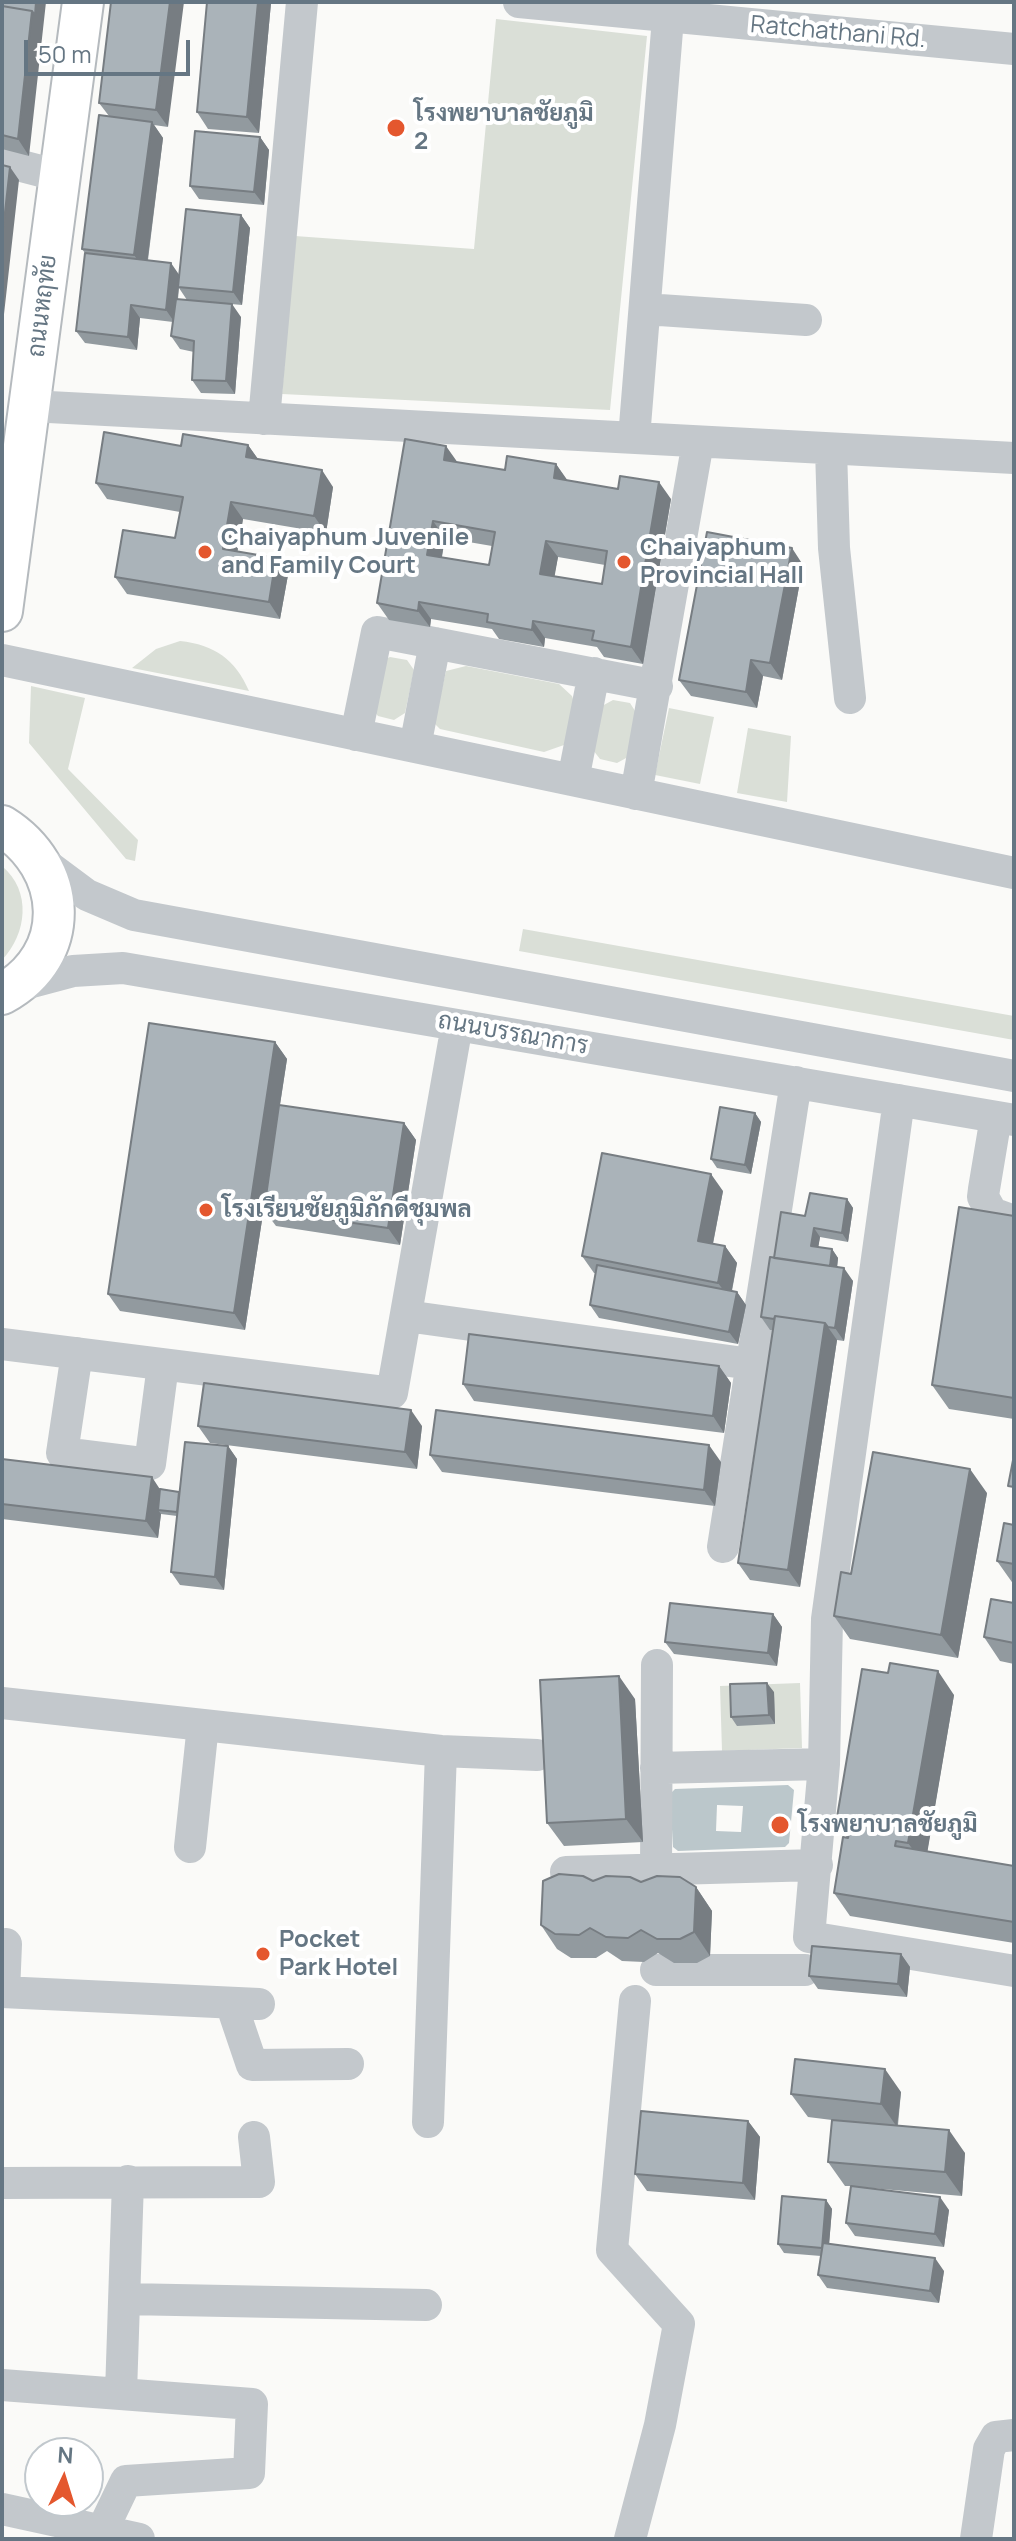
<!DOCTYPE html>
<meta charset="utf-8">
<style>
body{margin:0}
#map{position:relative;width:1016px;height:2541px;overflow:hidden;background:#fafaf8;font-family:Manrope,sans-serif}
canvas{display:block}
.frame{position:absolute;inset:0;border:4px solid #657683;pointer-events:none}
.north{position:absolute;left:24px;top:2437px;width:80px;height:80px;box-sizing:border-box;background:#fff;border:2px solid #c1c8cd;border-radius:50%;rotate:4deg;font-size:22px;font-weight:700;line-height:32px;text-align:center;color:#657683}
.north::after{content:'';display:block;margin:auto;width:28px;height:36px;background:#e4572e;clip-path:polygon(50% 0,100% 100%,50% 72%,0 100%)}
.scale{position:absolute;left:24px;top:40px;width:166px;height:36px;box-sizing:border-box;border:4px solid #657683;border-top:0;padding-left:10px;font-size:24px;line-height:28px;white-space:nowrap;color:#657683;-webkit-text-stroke:6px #fff;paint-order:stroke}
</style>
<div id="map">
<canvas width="1016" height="2541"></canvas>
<div class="frame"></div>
<div class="north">N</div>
<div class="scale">50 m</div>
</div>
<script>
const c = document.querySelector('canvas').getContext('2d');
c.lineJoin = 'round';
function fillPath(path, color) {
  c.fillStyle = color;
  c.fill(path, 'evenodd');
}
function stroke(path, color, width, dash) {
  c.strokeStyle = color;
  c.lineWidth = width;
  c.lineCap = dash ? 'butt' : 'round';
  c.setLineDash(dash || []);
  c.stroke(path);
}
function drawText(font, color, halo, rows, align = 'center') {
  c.font = font + ' Manrope,Sarabun,sans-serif';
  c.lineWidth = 8;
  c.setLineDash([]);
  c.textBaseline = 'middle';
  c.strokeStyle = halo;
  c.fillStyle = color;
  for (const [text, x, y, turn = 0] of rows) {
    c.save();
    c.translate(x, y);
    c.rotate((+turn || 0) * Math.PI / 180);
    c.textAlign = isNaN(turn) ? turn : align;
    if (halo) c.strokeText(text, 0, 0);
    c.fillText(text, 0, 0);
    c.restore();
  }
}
const green = new Path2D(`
 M496,19L647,36L610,410L282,394L295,236L474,249Z
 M180,641C215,645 235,659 249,691L132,668L156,649Z
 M390,657L407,660L414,670L405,713L394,720L378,716L370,706L379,662Z
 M466,666L559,684L572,696L575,705L564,745L544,752L440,729L434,723L446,671Z
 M31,686L85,698L68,769L138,840L135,861L126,859L29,743Z
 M613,700L630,703L637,714L628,757L617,763L600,759L593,750L602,706Z
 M669,708L714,717L700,784L655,775Z
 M748,728L791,736L787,802L737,793Z
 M2,866C32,891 27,934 2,960Z
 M523,929L1014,1016V1040L519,951Z
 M800,1683L802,1748L722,1751L720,1686Z`);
const water = new Path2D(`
 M788,1785L794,1790L789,1843L785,1847L678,1851L673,1847L670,1794L675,1789ZM717,1805L743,1806L741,1832L716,1831Z`);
const minor = new Path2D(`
 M519,2L1014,49
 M2,161L60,176
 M645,309L806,320
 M30,406L1014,458
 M264,419L302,2
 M634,438L668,18
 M831,449L834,548L850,698
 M2,660L1014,873
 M356,735L377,632L657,686
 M415,747L435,643
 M573,780L594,673
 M636,794L698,442
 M40,860L87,895L134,915L1014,1076
 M13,987L73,971L123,968L1014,1120
 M899,1100L827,1619L824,1764L809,1937L1014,1971
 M996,1117L984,1189L983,1197L992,1213L1014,1221
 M406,1316L751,1364
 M2,1344L392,1393L457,1025
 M77,1353L62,1453L150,1464L163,1365
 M723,1547L796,1082
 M2,1703L441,1751L537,1755
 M656,1768L824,1764
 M190,1847L203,1725
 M656,1871L657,1665
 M566,1872L817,1865
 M656,1970H805
 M2,1992L259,2004
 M4,1992L6,1944
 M231,2003L252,2065L348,2064
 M428,2122L441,1751
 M2,2183L259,2182L254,2137
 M126,2299L426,2305
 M2,2385L252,2404L249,2473L126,2481L102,2531
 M121,2393L128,2181
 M2,2509L139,2539
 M630,2539L660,2425L679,2324L612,2250L635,2001
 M976,2539L989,2449L996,2437L1014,2435`);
const major = new Path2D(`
 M2,611L83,2
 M2,826C68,867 74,955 2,994`);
const wall = new Path2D(`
 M2,2L29,156L2,149Z
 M111,2L168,127L154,125L163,138L148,260L179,275L241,215L250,228L242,305L187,300L179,288L178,299L241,317L235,394L201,393L192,380L194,352L180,349L171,336L173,322L140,318L137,350L85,343L76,331L85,253L82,249L109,116L99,103Z
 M207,2L271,3L259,133L208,129L197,112Z
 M260,137L269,150L264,205L199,199L190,186Z
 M248,445L258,459L333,487L326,533L243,519L237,552L288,575L280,619L127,594L115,577L175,538L180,512L107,499L96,483L181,446Z
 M457,462L505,470L556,464L567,481L671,499L643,664L604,657L597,647L545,638L544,647L499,639L492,629L431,619L430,627L389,620L377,603ZM445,538L492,546L489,565L442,557ZM558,557L605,565L602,584L554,576Z
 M803,565L782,680L763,676L757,708L691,696L679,680Z
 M275,1042L287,1059L280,1105L404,1123L416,1140L400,1245L276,1226L264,1210L272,1155L245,1330L120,1311L108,1294Z
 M755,1113L761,1122L751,1174L717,1168L711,1159Z
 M723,1191L713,1244L725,1246L737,1263L732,1291L737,1292L746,1305L738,1344L599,1318L590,1305L596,1273H594L582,1256Z
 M847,1199L853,1208L848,1242L820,1237L818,1247L832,1249L838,1258L837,1267L853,1281L844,1341L837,1340L800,1587L750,1580L738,1563L773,1330H770L761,1317L774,1258Z
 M1014,1216V1419L949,1409L932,1385Z
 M719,1366L731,1383L724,1433L474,1401L463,1384Z
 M198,1426H422L417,1469L210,1443Z
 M228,1446L237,1459L224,1590L180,1585L171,1572L177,1516L161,1514L158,1538L2,1519V1459L179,1492Z
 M430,1455L721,1462L715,1506L442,1472Z
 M987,1493L958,1658L850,1639L834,1616L851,1574Z
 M1014,1525V1585L997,1561Z
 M1014,1603V1664L1000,1661L984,1637Z
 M773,1614L782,1627L777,1666L674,1654L665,1642Z
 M888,1673L954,1695L927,1852L1014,1866V1943L850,1916L834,1893L847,1838L836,1823Z
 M774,1692L775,1724L737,1726L731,1717Z
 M635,1699L643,1842L564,1846L547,1823Z
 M593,1881L641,1882L696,1887L712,1911L710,1956L697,1963H674L658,1953L644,1962L622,1961L607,1951L596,1958H571L557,1949L541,1925Z
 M901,1954L910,1967L907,1997L818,1989L809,1976Z
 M901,2092L898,2125L965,2153L962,2196L859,2187L949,2210L944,2247L855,2236L846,2223L851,2186H845L828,2162L832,2120L808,2117L791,2094Z
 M748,2121L760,2137L755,2200L647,2191L635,2174Z
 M826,2200L832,2209L829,2244L944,2271L939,2303L827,2288L818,2275L821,2256L784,2253L778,2244Z`);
const shadedWall = new Path2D(`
 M36,2H46L29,156L18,139L32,11Z
 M170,2H184L168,127L156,110Z
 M258,2L271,3L259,133L247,117Z
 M152,122L163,138L146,272L134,255Z
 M260,137L269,150L264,205L254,192Z
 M10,167L19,180L2,332V239Z
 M241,215L250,228L242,305L233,292Z
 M171,263L180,276L175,323L166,310Z
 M232,304L241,317L235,394L226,381Z
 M131,305L140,318L137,350L128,337Z
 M248,445L260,462L246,457Z
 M446,446L458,463L444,460Z
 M556,464L568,481L554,478Z
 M322,470L333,487L326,533L314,516Z
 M659,482L671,499L643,664L631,647Z
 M231,502L243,519L235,566L223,549Z
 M433,521L445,538L439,572L427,555Z
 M546,541L558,557L552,591L540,574Z
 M792,548L803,565L782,680L770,663Z
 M276,558L288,575L280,619L269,602Z
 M419,602L431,619L430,627L418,611Z
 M533,621L545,638L544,647L532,630Z
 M751,660L763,676L757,708L746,692Z
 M275,1042L287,1059L245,1330L234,1313Z
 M755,1113L761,1122L751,1174L745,1165Z
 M404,1123L416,1140L400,1245L388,1228Z
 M711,1174L723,1191L710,1258L698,1241Z
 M847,1199L853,1208L848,1242L842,1233Z
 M814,1228L820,1237L817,1255L811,1246Z
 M725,1246L737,1263L730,1299L718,1283Z
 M832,1249L838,1258L836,1278L829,1270Z
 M844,1268L853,1281L844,1341L835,1328Z
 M737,1292L746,1305L738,1344L729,1332Z
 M825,1323L837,1340L800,1587L788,1570Z
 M719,1366L731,1383L724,1433L713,1416Z
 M411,1410L422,1426L417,1469L405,1452Z
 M709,1445L721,1462L715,1506L704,1490Z
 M228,1446L237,1459L224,1590L215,1577Z
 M970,1469L987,1493L958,1658L941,1635Z
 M152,1477L163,1494L158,1510L161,1514L158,1538L146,1521Z
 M773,1614L782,1627L777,1666L768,1653Z
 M938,1671L954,1695L925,1866L908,1843Z
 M619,1676L635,1699L643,1842L626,1819Z
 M767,1683L774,1692L775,1724L769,1715Z
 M696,1887L712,1911L710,1956L694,1932Z
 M901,1954L910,1967L907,1997L898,1984Z
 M885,2069L901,2092L897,2127L881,2104Z
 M748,2121L760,2137L755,2200L743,2183Z
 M949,2130L965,2153L962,2196L945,2172Z
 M940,2197L949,2210L944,2247L935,2234Z
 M826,2200L832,2209L828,2257L822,2248Z
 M935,2258L944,2271L939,2303L930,2291Z`);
const building = new Path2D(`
 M2,2H36L35,15L32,11L2,6Z
 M111,2H170L156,110L99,103Z
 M207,2H258L247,117L197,112Z
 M2,6L32,11L18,139L2,135Z
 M99,115L152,122L134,255L82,249Z
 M195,131L260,137L254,192L190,186Z
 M2,165L10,167L2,239Z
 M186,209L241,215L233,292L178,287Z
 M85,253L171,263L166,310L131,305L128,337L76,331Z
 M176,299L232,304L226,381L192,380L194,341L171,336Z
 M104,432L181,446L183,434L248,445L246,457L322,470L314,516L231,502L223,549L276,558L269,602L115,577L123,530L175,538L183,497L96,483Z
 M405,439L446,446L444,460L505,470L507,456L556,464L554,478L618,489L620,476L659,482L631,647L592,640L594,631L533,621L532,630L487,622L488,614L419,602L418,611L377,603ZM433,521L495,532L489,565L427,555ZM546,541L607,551L602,584L540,574Z
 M707,532L792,548L770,663L751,660L746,692L679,680Z
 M149,1023L275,1042L234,1313L108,1294Z
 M279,1105L404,1123L388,1228L264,1210Z
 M720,1107L755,1113L745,1165L711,1159Z
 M602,1153L711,1174L698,1241L725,1246L718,1283L582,1256Z
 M810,1193L847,1199L842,1233L814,1228L811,1246L832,1249L830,1266L774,1258L781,1212L805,1216Z
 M959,1207L1014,1216V1398L932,1385Z
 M770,1257L844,1268L835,1328L828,1327L825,1323L775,1316L774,1319L761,1317Z
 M597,1265L737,1292L729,1332L590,1305Z
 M775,1316L825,1323L788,1570L738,1563Z
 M469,1334L719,1366L713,1416L463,1384Z
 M204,1383L411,1410L405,1452L198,1426Z
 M436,1410L709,1445L704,1490L430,1455Z
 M185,1442L228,1446L215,1577L171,1572Z
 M873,1452L970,1469L941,1635L834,1616L841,1572L851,1574Z
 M1014,1455V1487L1008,1486Z
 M2,1459L152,1477L146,1521L2,1504Z
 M160,1489L179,1492L177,1512L158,1510Z
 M1004,1523L1014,1525V1564L997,1561Z
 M991,1599L1014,1603V1643L984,1637Z
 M670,1603L773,1614L768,1653L665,1642Z
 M890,1663L938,1671L908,1843L896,1841L895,1846L1014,1866V1922L834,1893L843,1837L848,1838L851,1825L836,1823L862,1669L888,1673Z
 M619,1676L626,1819L547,1823L540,1680Z
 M767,1683L769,1715L731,1717L730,1684Z
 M559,1874L583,1876L593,1881L606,1876L630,1877L641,1882L657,1876L680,1877L696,1887L694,1932L680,1939H657L641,1930L628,1938L606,1937L590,1928L579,1935L555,1934L541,1925L543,1881Z
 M812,1946L901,1954L898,1984L809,1976Z
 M795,2059L885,2069L881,2104L791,2094Z
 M641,2111L748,2121L743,2183L635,2174Z
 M832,2120L949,2130L945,2172L828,2162Z
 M851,2186L940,2197L935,2234L846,2223Z
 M782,2196L826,2200L822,2248L778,2244Z
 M823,2243L935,2258L930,2291L818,2275Z`);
const markers = [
 [396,128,10,"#e4572e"],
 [205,552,8,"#e4572e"],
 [624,562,8,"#e4572e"],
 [206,1210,8,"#e4572e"],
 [780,1825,10,"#e4572e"],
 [263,1954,8,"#e4572e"]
];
const streetNames = [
 ["Ratchathani Rd.",838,33,5],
 ["ถนนหฤทัย",43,306,-83],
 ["ถนนบรรณาการ",513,1034,10]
];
const poiNames = [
 ["โรงพยาบาลชัยภูมิ",414,114],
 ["2",414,142],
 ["Chaiyaphum Juvenile",221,538],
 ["and Family Court",221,566],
 ["Chaiyaphum",640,548],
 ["Provincial Hall",640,576],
 ["โรงเรียนชัยภูมิภักดีชุมพล",222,1210],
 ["โรงพยาบาลชัยภูมิ",798,1825],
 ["Pocket",279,1940],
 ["Park Hotel",279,1968]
];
fillPath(green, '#dadfd7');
fillPath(water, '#bbc7cb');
stroke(major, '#b5babe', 44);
stroke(minor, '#c3c8cc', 32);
stroke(major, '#fff', 40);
fillPath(wall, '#929a9f');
fillPath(shadedWall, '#777d82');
fillPath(building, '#aab3b9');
stroke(building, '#777d82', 2);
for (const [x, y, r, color] of markers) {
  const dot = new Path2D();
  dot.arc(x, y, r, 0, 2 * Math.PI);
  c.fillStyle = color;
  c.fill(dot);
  stroke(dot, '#fff', 3);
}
drawText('24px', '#657683', '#fff', streetNames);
drawText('bold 24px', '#657683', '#fff', poiNames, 'left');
</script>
